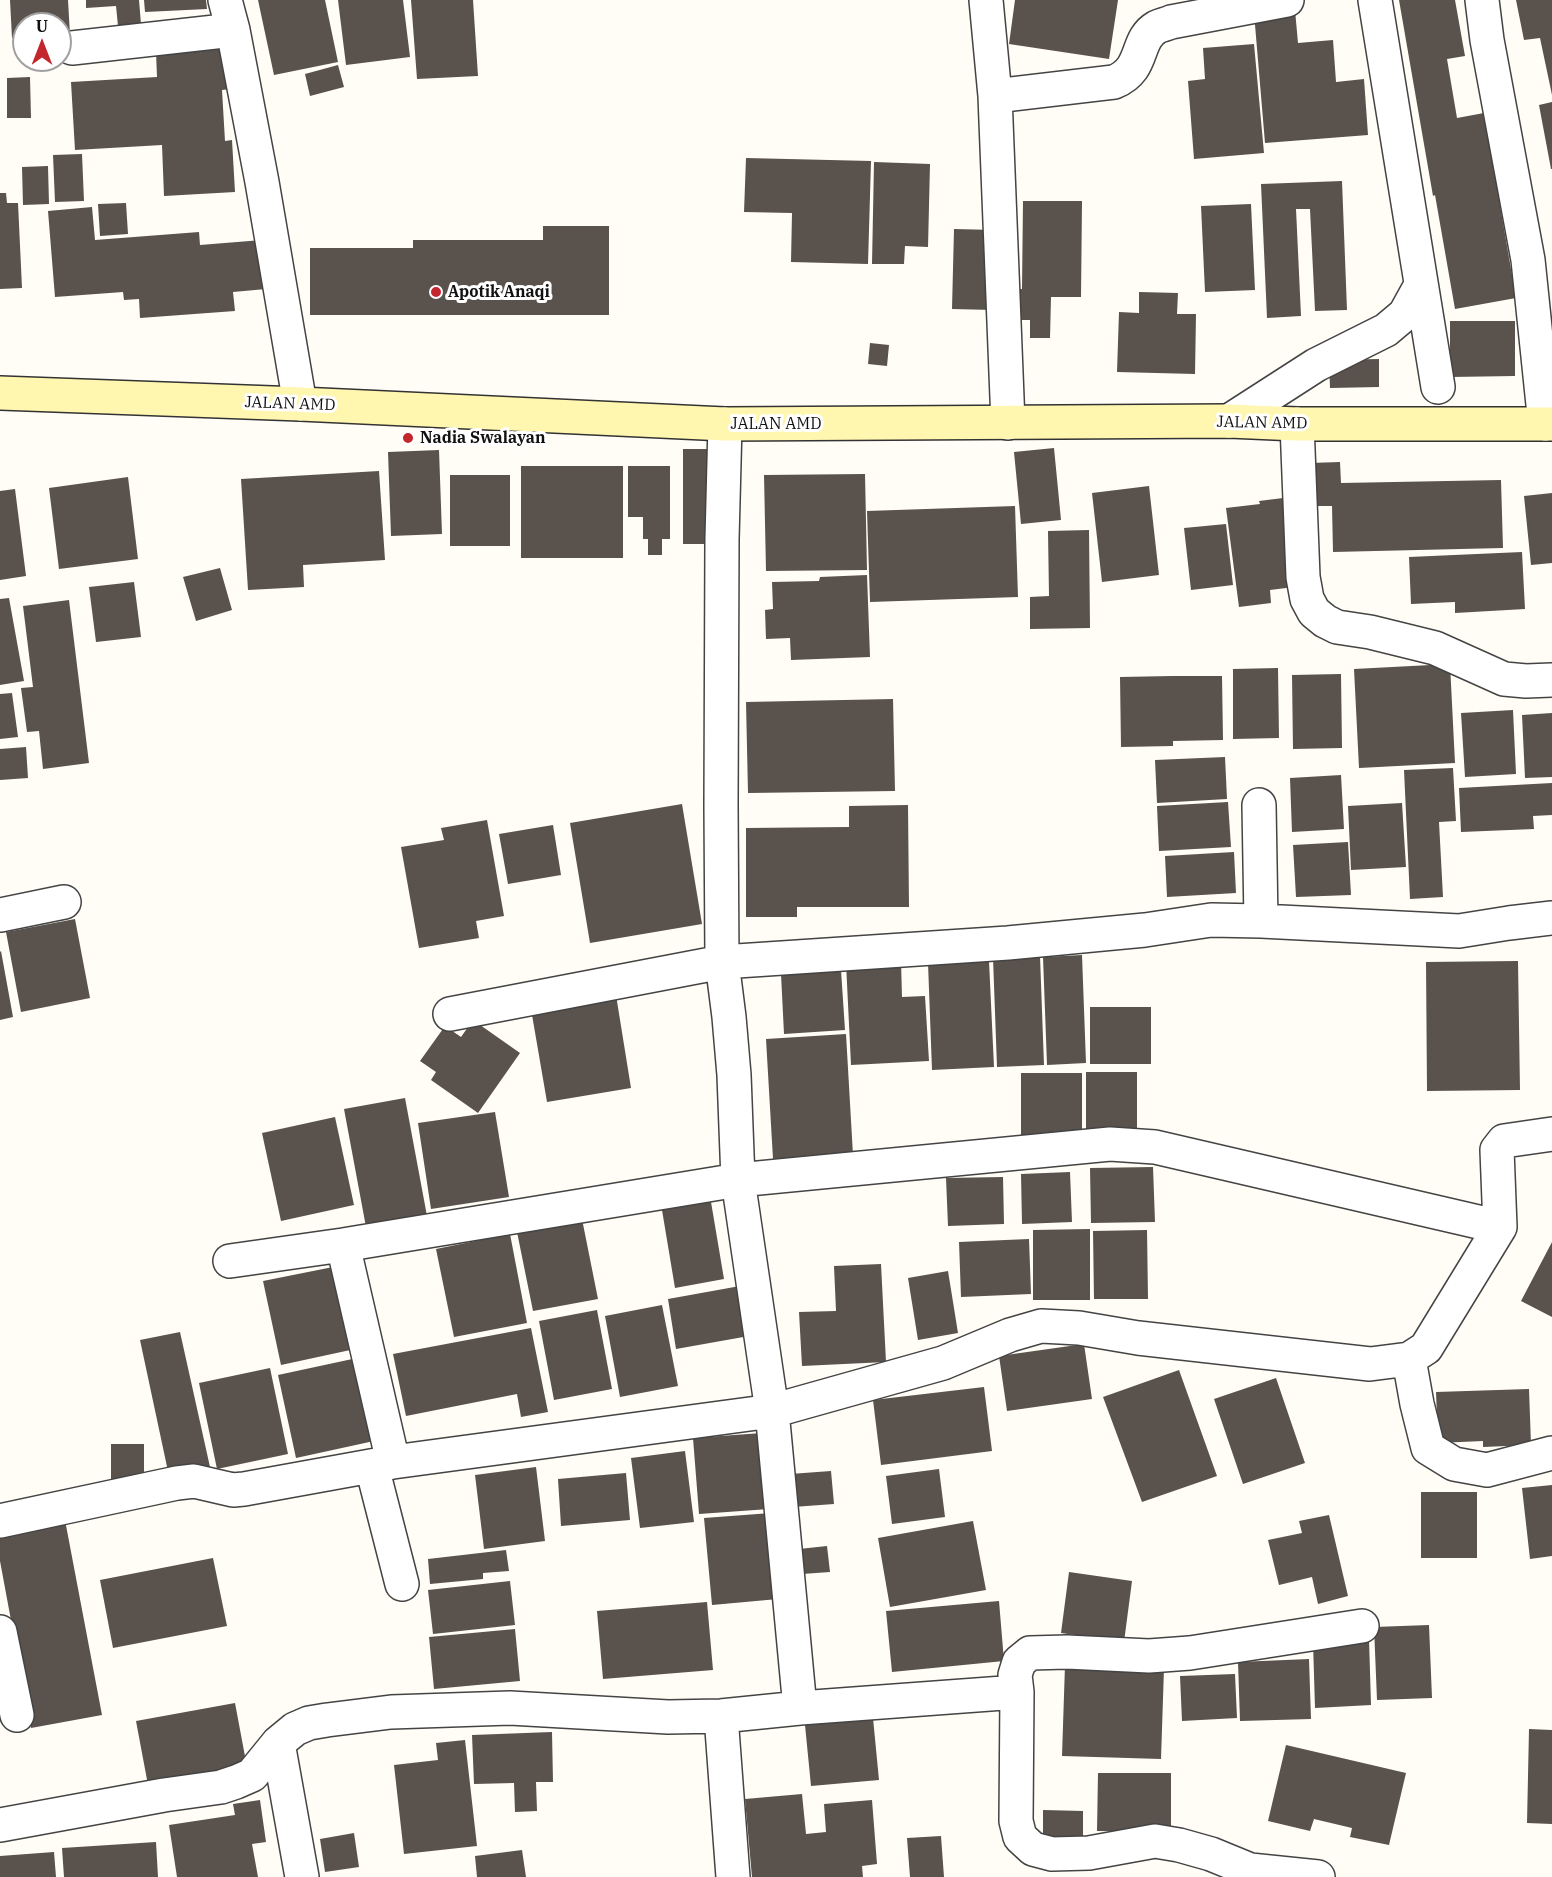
<!DOCTYPE html>
<style>
body{margin:0}
#map{position:relative;width:1552px;height:1877px;overflow:hidden;background:#fffdf5;font-family:"IBM Plex Serif",serif}
canvas{display:block}
.north{position:absolute;left:12px;top:12px;width:60px;height:60px;box-sizing:border-box;background:#fff;border:2px solid #a0a0a0;border-radius:50%;rotate:0deg;font-size:16px;font-weight:700;line-height:24px;text-align:center;color:#111}
.north::after{content:'';display:block;margin:auto;width:21px;height:27px;background:#c4262e;clip-path:polygon(50% 0,100% 100%,50% 72%,0 100%)}
</style>
<div id="map">
<canvas width="1552" height="1877"></canvas>
<div class="north">U</div>
</div>
<script>
const c = document.querySelector('canvas').getContext('2d');
c.lineJoin = 'round';
function fillPath(path, color) {
  c.fillStyle = color;
  c.fill(path, 'evenodd');
}
function stroke(path, color, width, dash) {
  c.strokeStyle = color;
  c.lineWidth = width;
  c.lineCap = dash ? 'butt' : 'round';
  c.setLineDash(dash || []);
  c.stroke(path);
}
function drawText(font, color, halo, rows, align = 'center') {
  c.font = font + ' "IBM Plex Serif",serif';
  c.lineWidth = 6;
  c.setLineDash([]);
  c.textBaseline = 'middle';
  c.strokeStyle = halo;
  c.fillStyle = color;
  for (const [text, x, y, turn = 0] of rows) {
    c.save();
    c.translate(x, y);
    c.rotate((+turn || 0) * Math.PI / 180);
    c.textAlign = isNaN(turn) ? turn : align;
    if (halo) c.strokeText(text, 0, 0);
    c.fillText(text, 0, 0);
    c.restore();
  }
}
const building = new Path2D(`
 M10,0H68L70,35H60V24H24V37L12,38Z
 M86,0H139L141,24L118,26L116,6L86,8Z
 M144,0H206L207,9L145,12Z
 M258,0H325L338,62L274,75Z
 M338,0H403L410,57L346,65Z
 M411,0H473L478,76L417,79Z
 M1015,0H1118L1109,59L1009,44Z
 M1399,0H1455L1465,56L1447,59L1457,118L1484,113L1516,298L1455,309L1435,195L1433,196Z
 M1516,0H1552V95L1540,38L1524,40Z
 M1295,10L1298,43L1333,40L1336,82L1364,79L1368,135L1265,143L1254,13Z
 M1254,44L1264,153L1194,159L1188,81L1205,79L1203,48Z
 M228,48L231,89L222,90L225,141L232,140L235,192L164,196L162,145L75,150L71,82L157,77L156,52Z
 M338,65L344,87L310,96L305,74Z
 M30,77L31,118H7V78Z
 M1552,102V169H1551L1539,105Z
 M82,154L84,201L55,202L53,155Z
 M746,158L871,161L868,264L791,262L792,213L744,212Z
 M874,162L930,164L928,247L905,246L904,264H872Z
 M48,166L49,204L23,205L22,167Z
 M1342,181L1347,310L1315,311L1310,209H1296L1301,316L1267,318L1261,184Z
 M0,193H6L7,203H18L22,288L0,289Z
 M1023,201H1082L1081,297H1051L1050,338H1030V320H1012L1013,289H1022Z
 M126,203L128,234L100,236L98,204Z
 M1251,204L1255,290L1205,292L1201,206Z
 M92,207L95,240L199,232L200,245L262,240L266,289L233,292L235,311L140,318L139,299L124,300L123,292L55,297L48,211Z
 M543,226H609V315H310V248H413V240H543Z
 M954,229L995,230L993,310L952,309Z
 M1139,292L1178,293L1177,314H1196L1195,374L1117,372L1119,312L1139,313Z
 M1450,321H1515V376L1450,377Z
 M870,343L889,345L887,366L868,364Z
 M1379,359V387L1330,388L1329,360Z
 M1054,448L1061,520L1021,524L1014,452Z
 M683,449H719V544H683Z
 M439,450L442,534L391,536L388,452Z
 M1340,462L1341,483L1501,480L1503,548L1333,552L1332,506H1312L1310,463Z
 M521,466H623V558H521Z
 M628,466H670V539H662V555H648V539H643V517H628Z
 M379,471L385,560L303,565L304,587L248,590L241,479Z
 M865,474L867,570L766,571L764,475Z
 M450,475H510V546H450Z
 M128,477L138,559L59,569L49,488Z
 M1149,486L1159,575L1102,582L1092,493Z
 M15,489L26,576L0,580V491Z
 M1552,493V563L1531,565L1524,496Z
 M1291,497L1302,586L1270,590L1271,603L1239,607L1226,508L1260,504L1259,501Z
 M1015,506L1018,597L870,602L867,511Z
 M1226,524L1233,585L1191,590L1184,528Z
 M1089,530L1090,628L1030,629V597L1049,596L1048,531Z
 M1522,552L1525,609L1455,613V602L1411,604L1409,557Z
 M220,568L232,610L196,621L183,577Z
 M867,575L870,657L791,660L790,638L766,639L765,610L773,609L772,582L819,581L820,577Z
 M134,582L141,637L96,642L89,587Z
 M9,598L24,681L0,685V599Z
 M69,600L89,763L43,769L39,731L27,732L21,688L33,687L23,606Z
 M1450,664L1455,763L1359,768L1354,669Z
 M1278,668L1279,738L1233,739V669Z
 M1341,674L1342,748L1293,749L1292,675Z
 M1172,676H1222L1223,740L1173,741V746L1121,747L1120,677Z
 M12,693L18,737L0,739V694Z
 M893,699L895,791L748,793L746,702Z
 M1513,710L1516,774L1465,777L1461,713Z
 M1552,713V777L1525,778L1522,715Z
 M26,747L28,778L0,780V749Z
 M1225,757L1227,799L1157,803L1155,760Z
 M1453,768L1456,821L1439,822L1443,897L1410,899L1404,770Z
 M1341,775L1344,829L1292,832L1290,778Z
 M1552,783V815L1533,816L1534,829L1461,832L1459,788Z
 M1228,802L1231,847L1159,851L1157,806Z
 M1402,803L1406,867L1351,870L1348,806Z
 M682,804L702,924L590,943L570,823Z
 M908,805L909,907H797V917H746V828L849,827V806Z
 M487,820L504,916L476,921L479,938L419,948L401,847L444,840L441,828Z
 M553,825L561,875L508,884L499,834Z
 M1348,842L1351,895L1296,897L1293,845Z
 M1234,852L1236,893L1167,897L1165,856Z
 M75,919L90,998L21,1012L6,932Z
 M1,951L13,1017L0,1020V952Z
 M1082,955L1086,1063L1047,1065L1043,957Z
 M1040,956L1044,1065L997,1067L993,958Z
 M901,961L902,997L925,996L929,1061L851,1065L846,963Z
 M989,961L994,1067L932,1070L928,963Z
 M1518,961L1520,1090L1427,1091L1426,962Z
 M841,970L845,1030L784,1034L781,974Z
 M616,995L631,1088L547,1102L531,1009Z
 M1090,1007H1151V1064H1090Z
 M473,1020L520,1053L478,1113L431,1080L436,1072L420,1061L445,1026L461,1037Z
 M846,1034L853,1155L773,1159L766,1039Z
 M1086,1072H1137V1131H1086Z
 M1021,1073H1082V1142H1021Z
 M405,1098L427,1216L366,1227L344,1109Z
 M495,1112L509,1197L431,1209L418,1123Z
 M335,1117L354,1205L281,1221L262,1133Z
 M1153,1167L1155,1222L1091,1223L1090,1168Z
 M1070,1172L1072,1222L1022,1224L1021,1174Z
 M1003,1177L1004,1224L948,1226L946,1178Z
 M711,1202L724,1279L675,1288L662,1210Z
 M582,1219L598,1299L533,1311L517,1232Z
 M1090,1229V1300H1033V1230Z
 M1147,1230L1148,1299H1094L1093,1231Z
 M510,1234L527,1323L454,1337L436,1249Z
 M1029,1239L1031,1294L961,1297L959,1242Z
 M1552,1242V1317L1521,1301Z
 M881,1264L886,1362L802,1366L799,1312L836,1311L834,1266Z
 M338,1266L355,1349L281,1365L263,1281Z
 M948,1271L958,1333L918,1340L908,1278Z
 M740,1286L749,1336L676,1349L668,1299Z
 M662,1305L678,1386L620,1397L605,1316Z
 M597,1310L612,1389L554,1400L539,1321Z
 M531,1328L548,1412L521,1417L517,1394L406,1416L393,1354Z
 M180,1332L210,1467L169,1476L140,1340Z
 M1084,1344L1092,1399L1007,1411L999,1356Z
 M357,1358L374,1441L296,1458L278,1375Z
 M270,1368L288,1454L217,1469L199,1383Z
 M1179,1370L1217,1476L1142,1502L1103,1397Z
 M1276,1378L1305,1463L1243,1484L1214,1399Z
 M984,1387L992,1451L881,1465L873,1400Z
 M1529,1389L1531,1445L1483,1447V1441L1438,1443L1436,1392Z
 M762,1433L769,1509L699,1514L693,1438Z
 M111,1444H144V1483H111Z
 M685,1451L694,1522L640,1528L631,1458Z
 M536,1467L545,1541L484,1549L475,1475Z
 M939,1469L945,1517L892,1524L886,1476Z
 M831,1471L834,1504L793,1507L790,1474Z
 M626,1473L630,1520L561,1526L558,1479Z
 M1552,1485V1556L1530,1559L1522,1488Z
 M1421,1492H1477V1558H1421Z
 M771,1513L778,1599L712,1605L704,1518Z
 M1329,1515L1348,1596L1318,1604L1312,1577L1279,1585L1268,1540L1302,1533L1299,1521Z
 M65,1520L102,1715L31,1728L0,1561V1532Z
 M973,1521L986,1590L890,1607L878,1538Z
 M827,1546L830,1572L802,1574L799,1549Z
 M506,1550L509,1571L483,1573V1579L430,1584L428,1559Z
 M213,1558L227,1626L113,1648L100,1580Z
 M1069,1572L1132,1581L1124,1642L1061,1633Z
 M510,1581L515,1625L433,1634L428,1590Z
 M999,1601L1004,1661L892,1672L886,1611Z
 M707,1602L713,1670L603,1679L597,1611Z
 M1429,1625L1432,1698L1377,1700L1374,1627Z
 M515,1629L520,1681L434,1689L429,1637Z
 M1369,1639L1371,1705L1315,1708L1313,1642Z
 M1309,1659L1311,1719L1240,1721L1238,1662Z
 M1065,1665L1164,1668L1161,1759L1062,1756Z
 M1235,1674L1237,1718L1182,1721L1180,1676Z
 M235,1703L247,1767L148,1785L136,1721Z
 M873,1718L879,1780L811,1786L805,1725Z
 M1529,1729L1552,1730V1824L1527,1823Z
 M552,1732L553,1782H536L537,1811L515,1812L514,1783L474,1784L472,1735Z
 M465,1740L477,1846L404,1854L394,1765L438,1760L436,1743Z
 M1286,1745L1406,1773L1389,1845L1350,1837L1352,1828L1314,1819L1310,1831L1268,1821Z
 M1098,1773H1171V1832L1097,1831Z
 M802,1794L806,1834L826,1832L824,1804L872,1800L877,1864L862,1866L863,1877H752L745,1799Z
 M260,1800L266,1842L252,1844L258,1877H177L169,1825L235,1815L233,1804Z
 M1043,1810L1083,1811V1840L1043,1839Z
 M354,1833L359,1867L325,1872L320,1839Z
 M941,1836L944,1877H910L907,1838Z
 M156,1842L158,1877H64L62,1848Z
 M522,1850L526,1877H477L475,1856Z
 M54,1852L56,1877H0V1856Z`);
const street = new Path2D(`
 M225,0L233,30L262,182L300,404
 M986,0L995,96L1008,423
 M1375,0L1438,387
 M1482,0L1487,40L1528,260L1545,424
 M72,48L233,30
 M995,96L1114,82C1146,69 1134,40 1157,27C1161,25 1167,24 1171,22L1287,0
 M1229,421L1316,365L1386,330L1405,314L1421,285
 M725,424L722,539L721,805L722,962L729,1017L734,1075L738,1180L772,1411L800,1708
 M1297,424L1303,577L1307,599L1314,612L1325,621L1337,627L1370,632L1435,648L1504,679L1526,681L1552,680
 M1259,805L1261,921
 M0,915L64,902
 M450,1014L722,962L1008,943L1145,930L1211,920L1261,921L1459,931L1509,923L1552,918
 M343,1245L393,1462
 M230,1261L343,1245L738,1180L1110,1144L1155,1147L1500,1227
 M1409,1359L1417,1404L1428,1448L1454,1464L1487,1470L1552,1453
 M372,1467L402,1584
 M0,1521L177,1483L194,1481L233,1490L244,1489L393,1462L772,1411L943,1363L1010,1335L1041,1326L1079,1328L1138,1338L1370,1364L1409,1359L1426,1348L1500,1227L1497,1150L1504,1141L1552,1134
 M0,1632L17,1715
 M1017,1692L1015,1675L1019,1662L1030,1653L1067,1652L1149,1656L1190,1653L1362,1626
 M721,1716L733,1877
 M278,1743L302,1877
 M0,1825L164,1795L221,1787L236,1782L252,1775L278,1743L295,1729L309,1723L327,1720L391,1712L510,1708L668,1717L721,1716L800,1708L1017,1692L1016,1821L1020,1837L1033,1849L1052,1854L1089,1853L1155,1841L1179,1845L1211,1854L1250,1870L1318,1877`);
const secondary = new Path2D(`
 M0,393L300,404L725,424L1229,421L1297,424H1552`);
const markers = [
 [436,292,6,"#c4262e"],
 [408,438,6,"#c4262e"]
];
const poiNames = [
 ["Apotik Anaqi",448,292],
 ["Nadia Swalayan",420,438]
];
const streetNames = [
 ["JALAN AMD",290,404,2],
 ["JALAN AMD",1262,423,1],
 ["JALAN AMD",776,424]
];
fillPath(building, '#5a524d');
stroke(street, '#444', 36);
stroke(secondary, '#333', 36);
stroke(street, '#fff', 33);
stroke(secondary, '#fff6b0', 33);
for (const [x, y, r, color] of markers) {
  const dot = new Path2D();
  dot.arc(x, y, r, 0, 2 * Math.PI);
  c.fillStyle = color;
  c.fill(dot);
  stroke(dot, '#fff', 2);
}
drawText('bold 16px', '#111', '#fff', poiNames, 'left');
drawText('16px', '#111', '#fff', streetNames);
</script>
